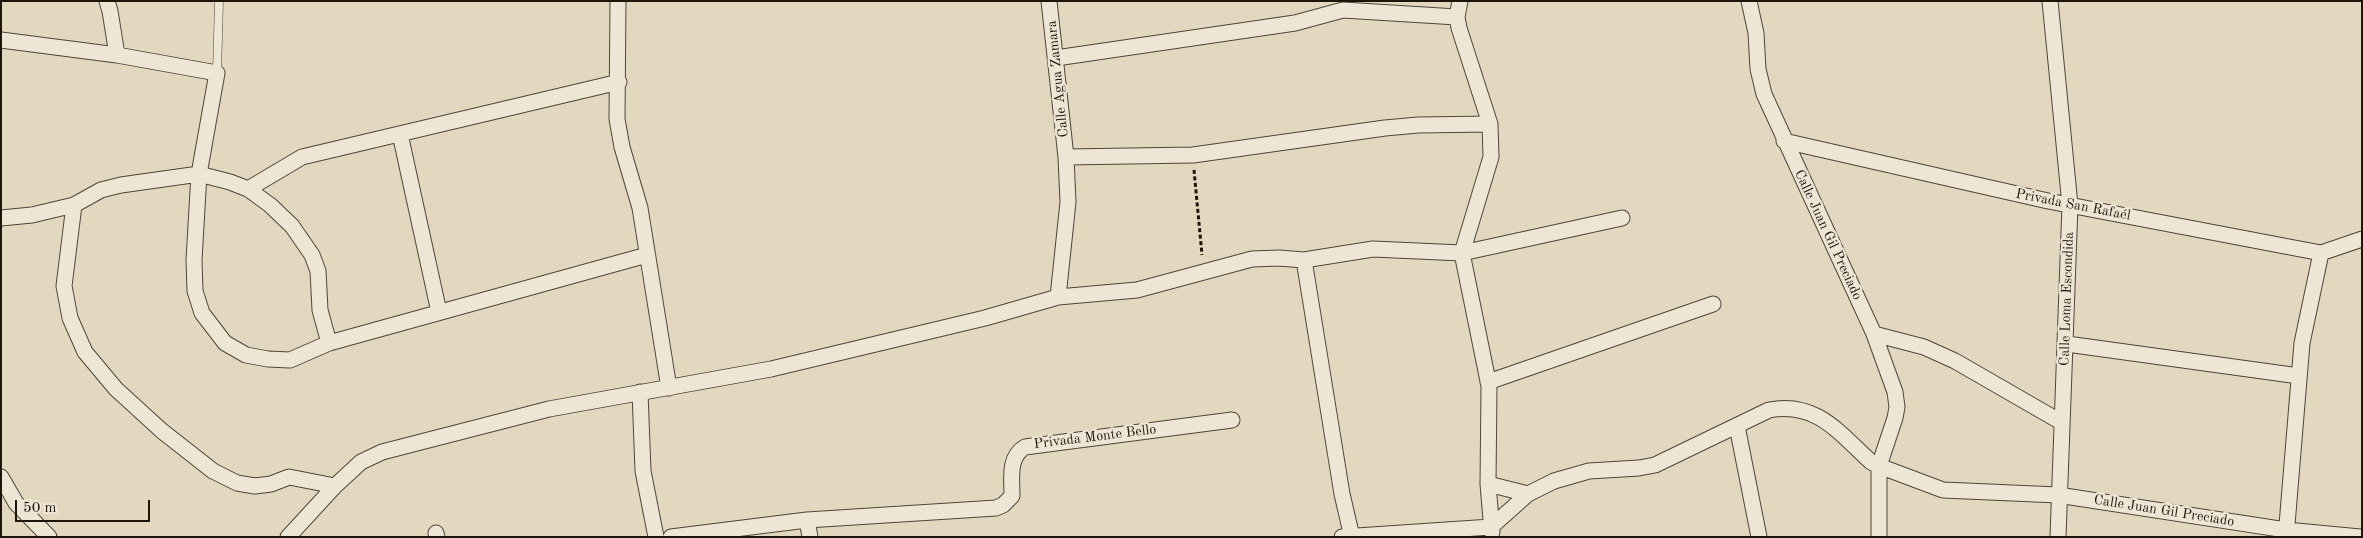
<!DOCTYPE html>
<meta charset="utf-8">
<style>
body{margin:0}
#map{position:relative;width:2363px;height:538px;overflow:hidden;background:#e3d8bf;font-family:"Old Standard TT",serif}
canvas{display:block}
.frame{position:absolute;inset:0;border:2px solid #1d140a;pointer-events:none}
.scale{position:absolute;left:15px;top:500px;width:135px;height:22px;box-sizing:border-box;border:2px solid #1d140a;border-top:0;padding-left:6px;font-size:15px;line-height:18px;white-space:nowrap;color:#1d140a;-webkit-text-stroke:4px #ede6d5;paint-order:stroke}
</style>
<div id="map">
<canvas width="2363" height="538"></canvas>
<div class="frame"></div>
<div class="scale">50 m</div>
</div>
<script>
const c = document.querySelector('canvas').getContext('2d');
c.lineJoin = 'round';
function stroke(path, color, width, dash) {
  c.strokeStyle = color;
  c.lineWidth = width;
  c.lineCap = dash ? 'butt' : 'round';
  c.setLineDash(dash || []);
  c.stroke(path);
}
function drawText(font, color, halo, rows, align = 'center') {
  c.font = font + ' "Old Standard TT",serif';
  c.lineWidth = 4.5;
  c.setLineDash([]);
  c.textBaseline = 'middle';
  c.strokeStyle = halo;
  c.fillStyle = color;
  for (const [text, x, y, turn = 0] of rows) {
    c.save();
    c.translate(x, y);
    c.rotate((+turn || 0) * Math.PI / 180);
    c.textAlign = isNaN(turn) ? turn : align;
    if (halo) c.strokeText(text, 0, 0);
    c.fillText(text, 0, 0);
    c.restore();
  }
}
const path = new Path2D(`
 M1194,170L1202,255`);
const service = new Path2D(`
 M217,73L219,1`);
const minor = new Path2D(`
 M107,1L110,11L117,55
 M618,1L617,119L622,147L640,208L669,388
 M1049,1L1066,157L1068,202L1058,297
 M1460,1L1457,17L1459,28L1490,124L1491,157L1462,253L1489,386L1488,484L1492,532
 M1749,1L1756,33L1758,69L1764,94L1874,334L1895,392L1897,407L1895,418L1879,466V537
 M2050,1L2070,205L2058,537
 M1,40L117,55L217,73L199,174L194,260L195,291L202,313L225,343L246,355L268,359L290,360L329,343L647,255
 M1056,58L1295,23L1343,10L1457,17
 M400,134L439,312
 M1784,141L2048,201L2321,253L2362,239
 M1066,157L1193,155L1385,128L1418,125L1490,124
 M248,189L302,157L619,82
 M74,205L64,286L70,318L85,352L116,389L162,431L213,471L237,483L255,486L271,484L289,477L335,486
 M1,218L32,215L74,205L101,190L121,185L199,174L230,182L248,189L270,205L292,226L312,255L318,271L320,310L329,343
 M1304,260L1342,494L1352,537
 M1874,334L1924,347L1955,361L2061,422
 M2067,344L2299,376
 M1488,382L1713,304
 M640,392L643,471L656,537
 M1737,426L1759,537
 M1,477L16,503L49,537
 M1488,484L1528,494
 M807,520L810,537
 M436,533L437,537
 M288,537L335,486L361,462L382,452L549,409L771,369L985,318L1058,297L1137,290L1252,259L1279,258L1304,260L1373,249L1462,253L1622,218
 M671,537L807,520L996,508L1003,505L1012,496C1012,478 1008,457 1025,447L1232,420
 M1342,537L1491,527L1528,494L1554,481L1589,471L1639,468L1655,465L1769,410C1817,401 1839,433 1871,462L1879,466L1943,490L2058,495L2286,530L2360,537
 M2286,537L2302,343L2321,253`);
const streetNames = [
 ["Calle Agua Zamara",1058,79,-96],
 ["Privada San Rafaél",2073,205,11],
 ["Calle Juan Gil Preciado",1828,235,65],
 ["Calle Loma Escondida",2067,299,-88],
 ["Privada Monte Bello",1095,437,-7],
 ["Calle Juan Gil Preciado",2164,511,9]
];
stroke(service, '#4e4537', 9);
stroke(minor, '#4e4537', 17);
stroke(path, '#1d140a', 3, [4, 2.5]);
stroke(service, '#ede6d5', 8);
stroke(minor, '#ede6d5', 15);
drawText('14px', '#1d140a', '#ede6d5', streetNames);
</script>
